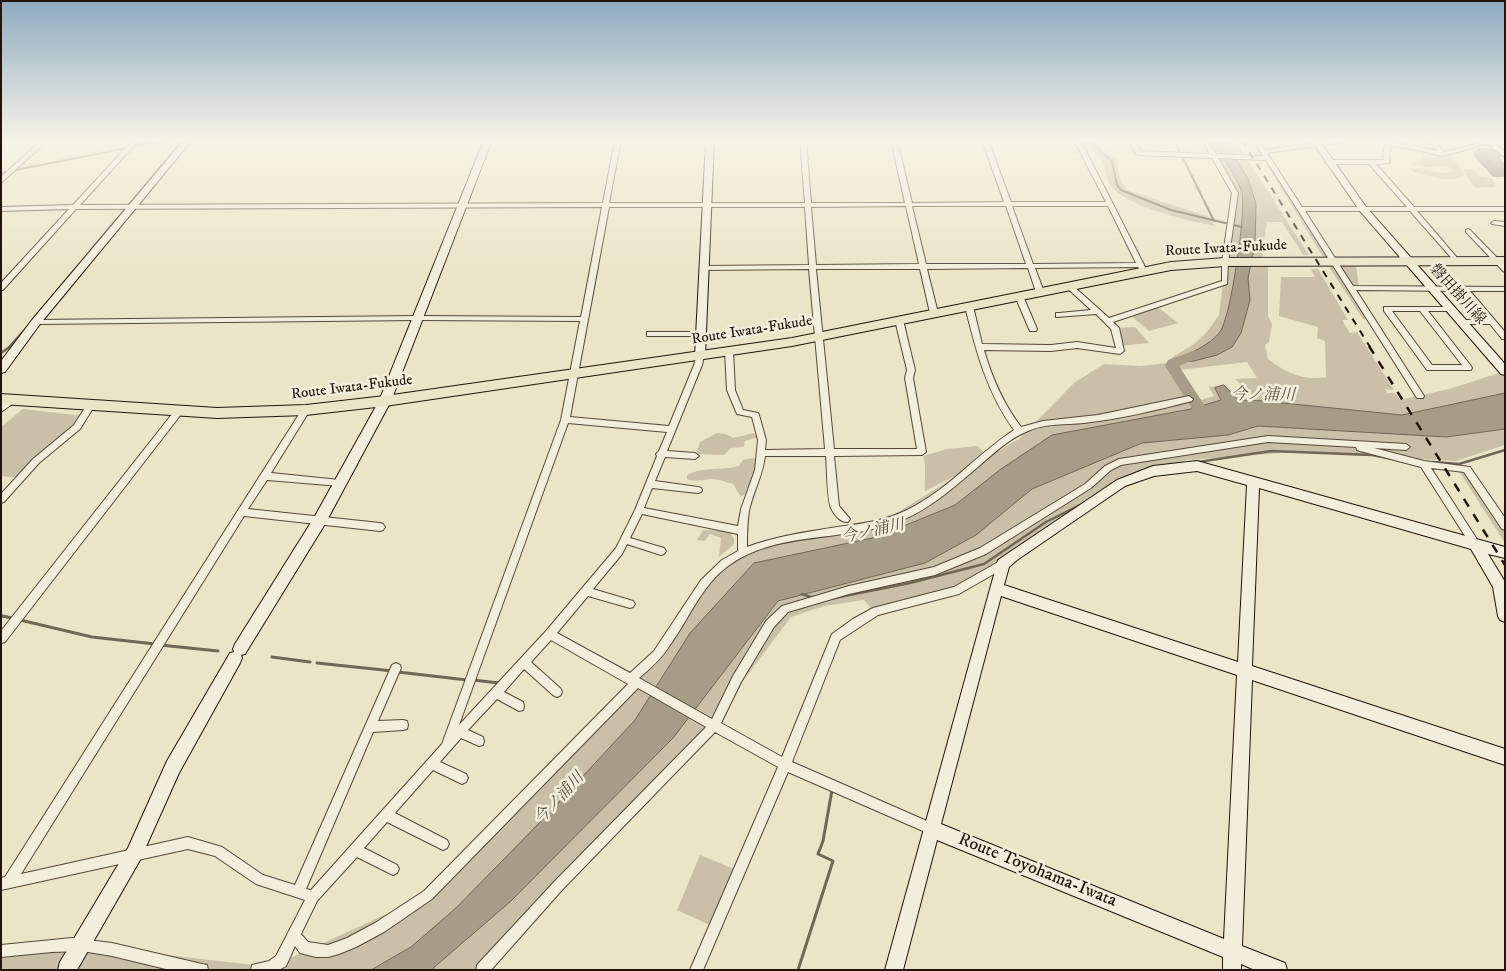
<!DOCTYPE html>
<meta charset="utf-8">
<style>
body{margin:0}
#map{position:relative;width:1506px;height:971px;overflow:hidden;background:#ece4c7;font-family:"IM FELL DW Pica",serif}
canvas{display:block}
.frame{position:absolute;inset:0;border:2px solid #22130b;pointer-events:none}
</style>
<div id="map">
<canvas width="1506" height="971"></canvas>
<div class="frame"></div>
</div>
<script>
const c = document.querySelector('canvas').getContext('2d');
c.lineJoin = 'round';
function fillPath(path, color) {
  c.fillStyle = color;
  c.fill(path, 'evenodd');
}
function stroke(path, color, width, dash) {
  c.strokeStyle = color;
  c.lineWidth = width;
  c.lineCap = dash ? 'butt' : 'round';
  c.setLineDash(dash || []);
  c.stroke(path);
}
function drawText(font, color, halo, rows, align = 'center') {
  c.font = font + ' "IM FELL DW Pica","Noto Serif JP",serif';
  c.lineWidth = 5;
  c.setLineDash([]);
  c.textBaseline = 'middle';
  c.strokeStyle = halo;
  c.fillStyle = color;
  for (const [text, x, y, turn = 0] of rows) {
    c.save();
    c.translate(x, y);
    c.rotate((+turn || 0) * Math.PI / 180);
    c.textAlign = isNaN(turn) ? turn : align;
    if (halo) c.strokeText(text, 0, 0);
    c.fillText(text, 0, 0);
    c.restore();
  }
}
const green = new Path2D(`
 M1079,140H1093L1116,160L1122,184L1129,191L1207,216L1216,226C1192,222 1125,206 1111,186C1105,179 1106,168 1102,161C1098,153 1085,146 1079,140Z
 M1205,140H1235L1309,255H1303L1282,222H1267L1262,254L1268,266V316L1272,325L1269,342L1265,345L1268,359C1286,373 1303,381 1326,377L1325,341L1317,338L1318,327L1279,316L1281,277H1315L1311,269H1318L1348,320H1342L1350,333L1357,332L1394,390L1385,389L1387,393H1395L1400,400L1449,389L1505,371V445L1456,461L1296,452L1186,460L1125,488L999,562L968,584L874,612L864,600L824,606L791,617L743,681L719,729L714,726L478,970H1V951L80,945L271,967L428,895L660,650L693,597L743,551L880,523L965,471L925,491C924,479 927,466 923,456L947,449L977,446L984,452L976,464L1019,439L1074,383L1104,364L1141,366L1168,363C1173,354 1183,352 1191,346C1203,338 1211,327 1219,315L1234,191ZM1247,362L1257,378L1235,379L1249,391L1254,399L1239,398L1225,385L1209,387L1214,396L1201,400L1179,370Z
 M1418,152L1450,156L1459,165L1464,175C1449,185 1429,175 1413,172L1411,168L1443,173L1453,171C1446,163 1440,167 1431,167C1425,168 1417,165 1411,164L1424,158Z
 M1264,160L1269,161L1329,256L1323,257Z
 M1462,169H1472L1481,177L1492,178L1496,187L1475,188Z
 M1337,266H1356L1359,287L1351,286Z
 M1329,267H1335L1371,320L1363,319Z
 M1155,305L1178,323L1149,331L1129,314Z
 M1135,327L1149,343L1119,346L1115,328Z
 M23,409L84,416L21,478L1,476V427Z
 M717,433L726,434L733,438L754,433L758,437L745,441L744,447L731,448L724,455L696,454L700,442Z
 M752,458L760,460L746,493L741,497L733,484C726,482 719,479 712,479C703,479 696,483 687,479V475C704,466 721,471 739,466L743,460Z
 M1457,468L1467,469L1505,530V543Z
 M703,530L729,531L734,539V544L719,557L721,538L710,534L705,541L697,540Z
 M700,855L739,871L714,927L677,910Z`);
const water = new Path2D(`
 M1213,140H1225L1248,179L1256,204L1255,244L1248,278L1250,300L1241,333L1232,347L1217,355L1194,361L1176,362C1189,353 1210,345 1220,332C1231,316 1246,213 1242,193C1240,183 1219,151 1213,140Z
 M1224,385L1238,400L1263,401L1402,415L1505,393V429L1446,437L1258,426L1228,435L1142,443L1032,489L976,535L925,563L778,601L673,738L511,901L431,970H371L411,947L456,908L544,818L635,720L690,633L754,563L877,537L955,505L1001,469L1052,435L1191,409L1221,400L1215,388Z`);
const streamFar2 = new Path2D(`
 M1087,140L1112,161L1117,185L1121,190L1171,210L1242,227
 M1174,140L1214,221
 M1,173L151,143L183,140
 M91,250L183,140
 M9,347L27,327`);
const streamFar1 = new Path2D(`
 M1,353L11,346
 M1198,462L1271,451L1372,455L1393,459
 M1433,462L1459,464L1505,450
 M802,594L814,598
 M824,600L910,583L984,564L1046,522L1080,505
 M1,616L8,617`);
const stream = new Path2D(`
 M2,616L12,618
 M20,620L92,637L155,644
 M160,645L218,651
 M272,657L310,662
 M317,663L393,671
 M398,672L467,680
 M473,680L499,683
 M798,970L833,861L818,854L823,841L832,790`);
const river = new Path2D(`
 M1193,351L1198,352L1200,355L1198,358L1179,366L1212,417L1210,421H1200L1165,366L1168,360Z`);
const street = new Path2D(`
 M42,140H48L1,183V177Z
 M133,140H139L80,205L603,203L615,140H621L609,203H805L800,140H806L811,203H905L891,140H897L912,203L1004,202L982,140H988L1011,202H1106L1078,148L1072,140H1078L1084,147L1144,265L1146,270L1145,271H1141L1138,267L1035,268L1044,292L1040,294L1036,292L1028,268L927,269L938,313L934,315L930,313L920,269H816L834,449H917L905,378L907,370L895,320L899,318L903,320L915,370L913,378L926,452L922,455L834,456L839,506L850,519L848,522C841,523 834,515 831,508C827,499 827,467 826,456H765C763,475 753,492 749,511C747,523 747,535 747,547C776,536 807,532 837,527C860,524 885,521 907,510C947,491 977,454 1014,430C987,393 976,351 965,306L966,304H969L973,306L982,344L1051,345L1077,342L1116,348L1111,329L1096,314L1056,317V313H1059L1091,310L1067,288V284H1071L1109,318L1222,281V262L1232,193L1212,158L1138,155L1135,153L1128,140H1134L1140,151L1210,154L1202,140H1208L1216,154L1263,156L1253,140H1259L1265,150L1334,140H1348L1345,142L1267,153L1302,207H1407L1369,164H1328L1325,162L1328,160H1384L1383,156L1385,145L1379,140H1386L1390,142L1412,145L1437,151L1428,140H1434L1444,152L1489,141V143L1443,156L1412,149L1391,146L1389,156L1390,163L1376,164L1414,207H1505V211H1417L1459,260V262H1455L1410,211H1305L1353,286L1505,287V291H1470L1505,332V339H1502L1490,324H1458L1457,322L1461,320H1486L1462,291L1356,290L1424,396L1423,398H1417L1266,160L1218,158L1238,193L1228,262L1227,284L1113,322L1119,328L1124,351L1120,354L1077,348L1051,351L984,350C992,378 1003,403 1021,427L1043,421L1098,415L1189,396L1193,399L1192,401C1158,410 1119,419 1084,423C1066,425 1046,423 1028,431C1010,438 994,453 979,466C953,488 928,511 895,523C841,542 775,531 728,566C701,586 689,619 670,645C662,658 651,668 639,678L712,719L733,676L766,621L782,606L849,586L934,567L980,548L1085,484L1105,466L1119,459L1268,436L1406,444L1410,447L1406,450L1374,448L1424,461L1470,467L1505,518V530L1502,529L1464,472L1431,468L1480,544L1478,547L1475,548L1472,547L1421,467L1360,451L1357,450L1356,447L1268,442L1121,465L1111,470L1091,488L986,554L935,575L849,594L788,612L774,627L741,682L721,723L782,757L832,634L853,619L873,608L954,587L1000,561L1003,560L1006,561L1008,564L1006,567L959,594L878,615L840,640L792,762L936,825L938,829L936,833L932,835L788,772L703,970H690L778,767L715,732L562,890L491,970H476L477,965L554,882L706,727L638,688L432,899L384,932L356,947L339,954L328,957H316L300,953L295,946L286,966L279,970H251L252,965L269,961L276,956L305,900L256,884L215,856L188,849L1,890V878L5,877L303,408L306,407L310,410L271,473L340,480L343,481L344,483L343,485L340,486L267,480L248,509L380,523L383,524L385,527L383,530L380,531L244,516L21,874L188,837L222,847L263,875L295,885L392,665L396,663L400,665L401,668L378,721L403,720L407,721L408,725L407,729L403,730L373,732L306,889L311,890L442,744L561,420L580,321L418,320L36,324L32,322L36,320L418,316L581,317L602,207L76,209L3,290H1V283L69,209L1,211V207L73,205ZM906,206L919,264L816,265L811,207ZM912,206H1006L1026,264H926ZM1012,206H1108L1136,263L1033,264ZM609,207H805L809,265L704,266L701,268L704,270L809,269L825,449L765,450L766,440L759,415L758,413L743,410L735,390L733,351L732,349H726L725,351L727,390L737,414L752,417L758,440L755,470L741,509L738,526L644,508L652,488L698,493L701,492L702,490L701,488L698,487L655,481L665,457L695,459L699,456L695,453L667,451L702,365L704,356L703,354H697L694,365L669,426L570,417ZM568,423L667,432L659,451L656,454L657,456L635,510L616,548L546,631L459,725ZM642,514L738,534V551L722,560L701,580L654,651L630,673L557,633L588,596L630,608L633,607L635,604L633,601L593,589L622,554L627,544L661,555L664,554L666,551L664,548L630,538ZM551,640L628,684L424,891L375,923L347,938L328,945L308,942L301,934L317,901L357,857L393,875L397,873L399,869L397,865L364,848L387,822L443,850L447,848L449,844L447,840L395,813L433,770L462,784L466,782L468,778L466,774L440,762L461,738L479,746L483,745L484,741L483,737L468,730L497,699L519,711L523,710L524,706L523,702L504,692L524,669L553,695L557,697L561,695L562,692L561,689L531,662Z
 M1494,221L1505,222V226L1492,224L1491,223Z
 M1468,229L1470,230L1505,266V272L1503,271L1466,232V230Z
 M1016,294H1022L1023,296L1037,329L1036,331H1030L1029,329L1015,296Z
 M1384,307H1453V311H1428L1471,366L1472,368L1471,370H1427L1384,311ZM1392,311H1420L1462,365H1432Z
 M647,332H701L705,334L701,336H647Z
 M12,397L15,398L16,400L15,402L1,412V404Z
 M91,402L95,405L80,429L39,463L4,502L1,503V494L33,459L74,425L88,403Z
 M179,408L182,409L183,411L182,413L5,642L1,643V631L176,409Z
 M72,938L112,943L202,964L207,965L208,970H170L112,956L82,951L52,952L1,957V945Z`);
const secondary = new Path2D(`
 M184,140H192L40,324L5,372L1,373V361L32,320Z
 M484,140H492L391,401L325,524L245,654L241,655L242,658L240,663L179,773L140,860L77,970H58L60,962L128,848L167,761L230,653L234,652L233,649L235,644L315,516L379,401Z
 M706,140H714L705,356L700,360L695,356Z
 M1311,140H1319L1366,207L1505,364V375L1501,374L1360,211Z
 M1481,140H1490L1505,151V157Z
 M1197,461L1505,547V558L1488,554L1505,582V622L1500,620L1498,616L1493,587L1471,549L1259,488L1252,666L1505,749V765L1252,680L1242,946L1285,963L1287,970H1255L1241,964V970H1223V957L937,840L903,970H885L998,560L1117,480L1153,466ZM1197,471L1247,485L1238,662L1004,585L1009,567L1017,560L1125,486L1154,476ZM1001,596L1237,675L1224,939L941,824Z`);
const primary = new Path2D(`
 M1505,257V265L1225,266L1171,270L792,346L385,406L306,415L217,418L1,404V394L217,408L306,405L385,396L792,338L1171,262L1225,258Z`);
const railFar1 = new Path2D(`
 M1242,140L1370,347`);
const rail = new Path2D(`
 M1369,346L1505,565`);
const wall = new Path2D(`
 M1478,148L1501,157L1499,159L1505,165V175L1503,177H1493L1473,155Z`);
const building = new Path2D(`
 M1478,148L1495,150L1501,157L1497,156L1505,165V169H1499Z`);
const streetNames = [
 ["Route Iwata-Fukude",1226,249,-3],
 ["磐田掛川線",1457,295,48],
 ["Route Iwata-Fukude",752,331,-9],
 ["Route Iwata-Fukude",352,388,-7]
];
const waterNames = [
 ["今ノ浦川",1263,396,1],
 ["今ノ浦川",873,532,-12],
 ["今ノ浦川",560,799,-47]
];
const nearStreetnames = [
 ["Route Toyohama-Iwata",1037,871,22]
];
fillPath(green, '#cac0a7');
fillPath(water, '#a79d87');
stroke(water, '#726655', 1);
stroke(streamFar2, '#726655', 2);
stroke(streamFar1, '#726655', 2.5);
stroke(stream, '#726655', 3);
fillPath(river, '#a79d87');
stroke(street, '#54473a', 2);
stroke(secondary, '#22130b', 2);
stroke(primary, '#22130b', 2);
fillPath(street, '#f3eddb');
fillPath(secondary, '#f3eddb');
fillPath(primary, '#ece4c7');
stroke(railFar1, '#22130b', 2, [7, 7]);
stroke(rail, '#22130b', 2.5, [9, 9]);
fillPath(wall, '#786e5e');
fillPath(building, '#8b806d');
stroke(building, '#615a4c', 1);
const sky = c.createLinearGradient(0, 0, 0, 276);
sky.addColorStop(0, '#8eabc1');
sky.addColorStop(0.51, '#f6f3e6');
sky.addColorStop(1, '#f6f3e600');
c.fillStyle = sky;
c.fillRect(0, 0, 1506, 276);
drawText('15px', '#22130b', '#f3eddb', streetNames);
drawText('italic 16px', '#5e5143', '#f3eddb', waterNames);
drawText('18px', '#22130b', '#f3eddb', nearStreetnames);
</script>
